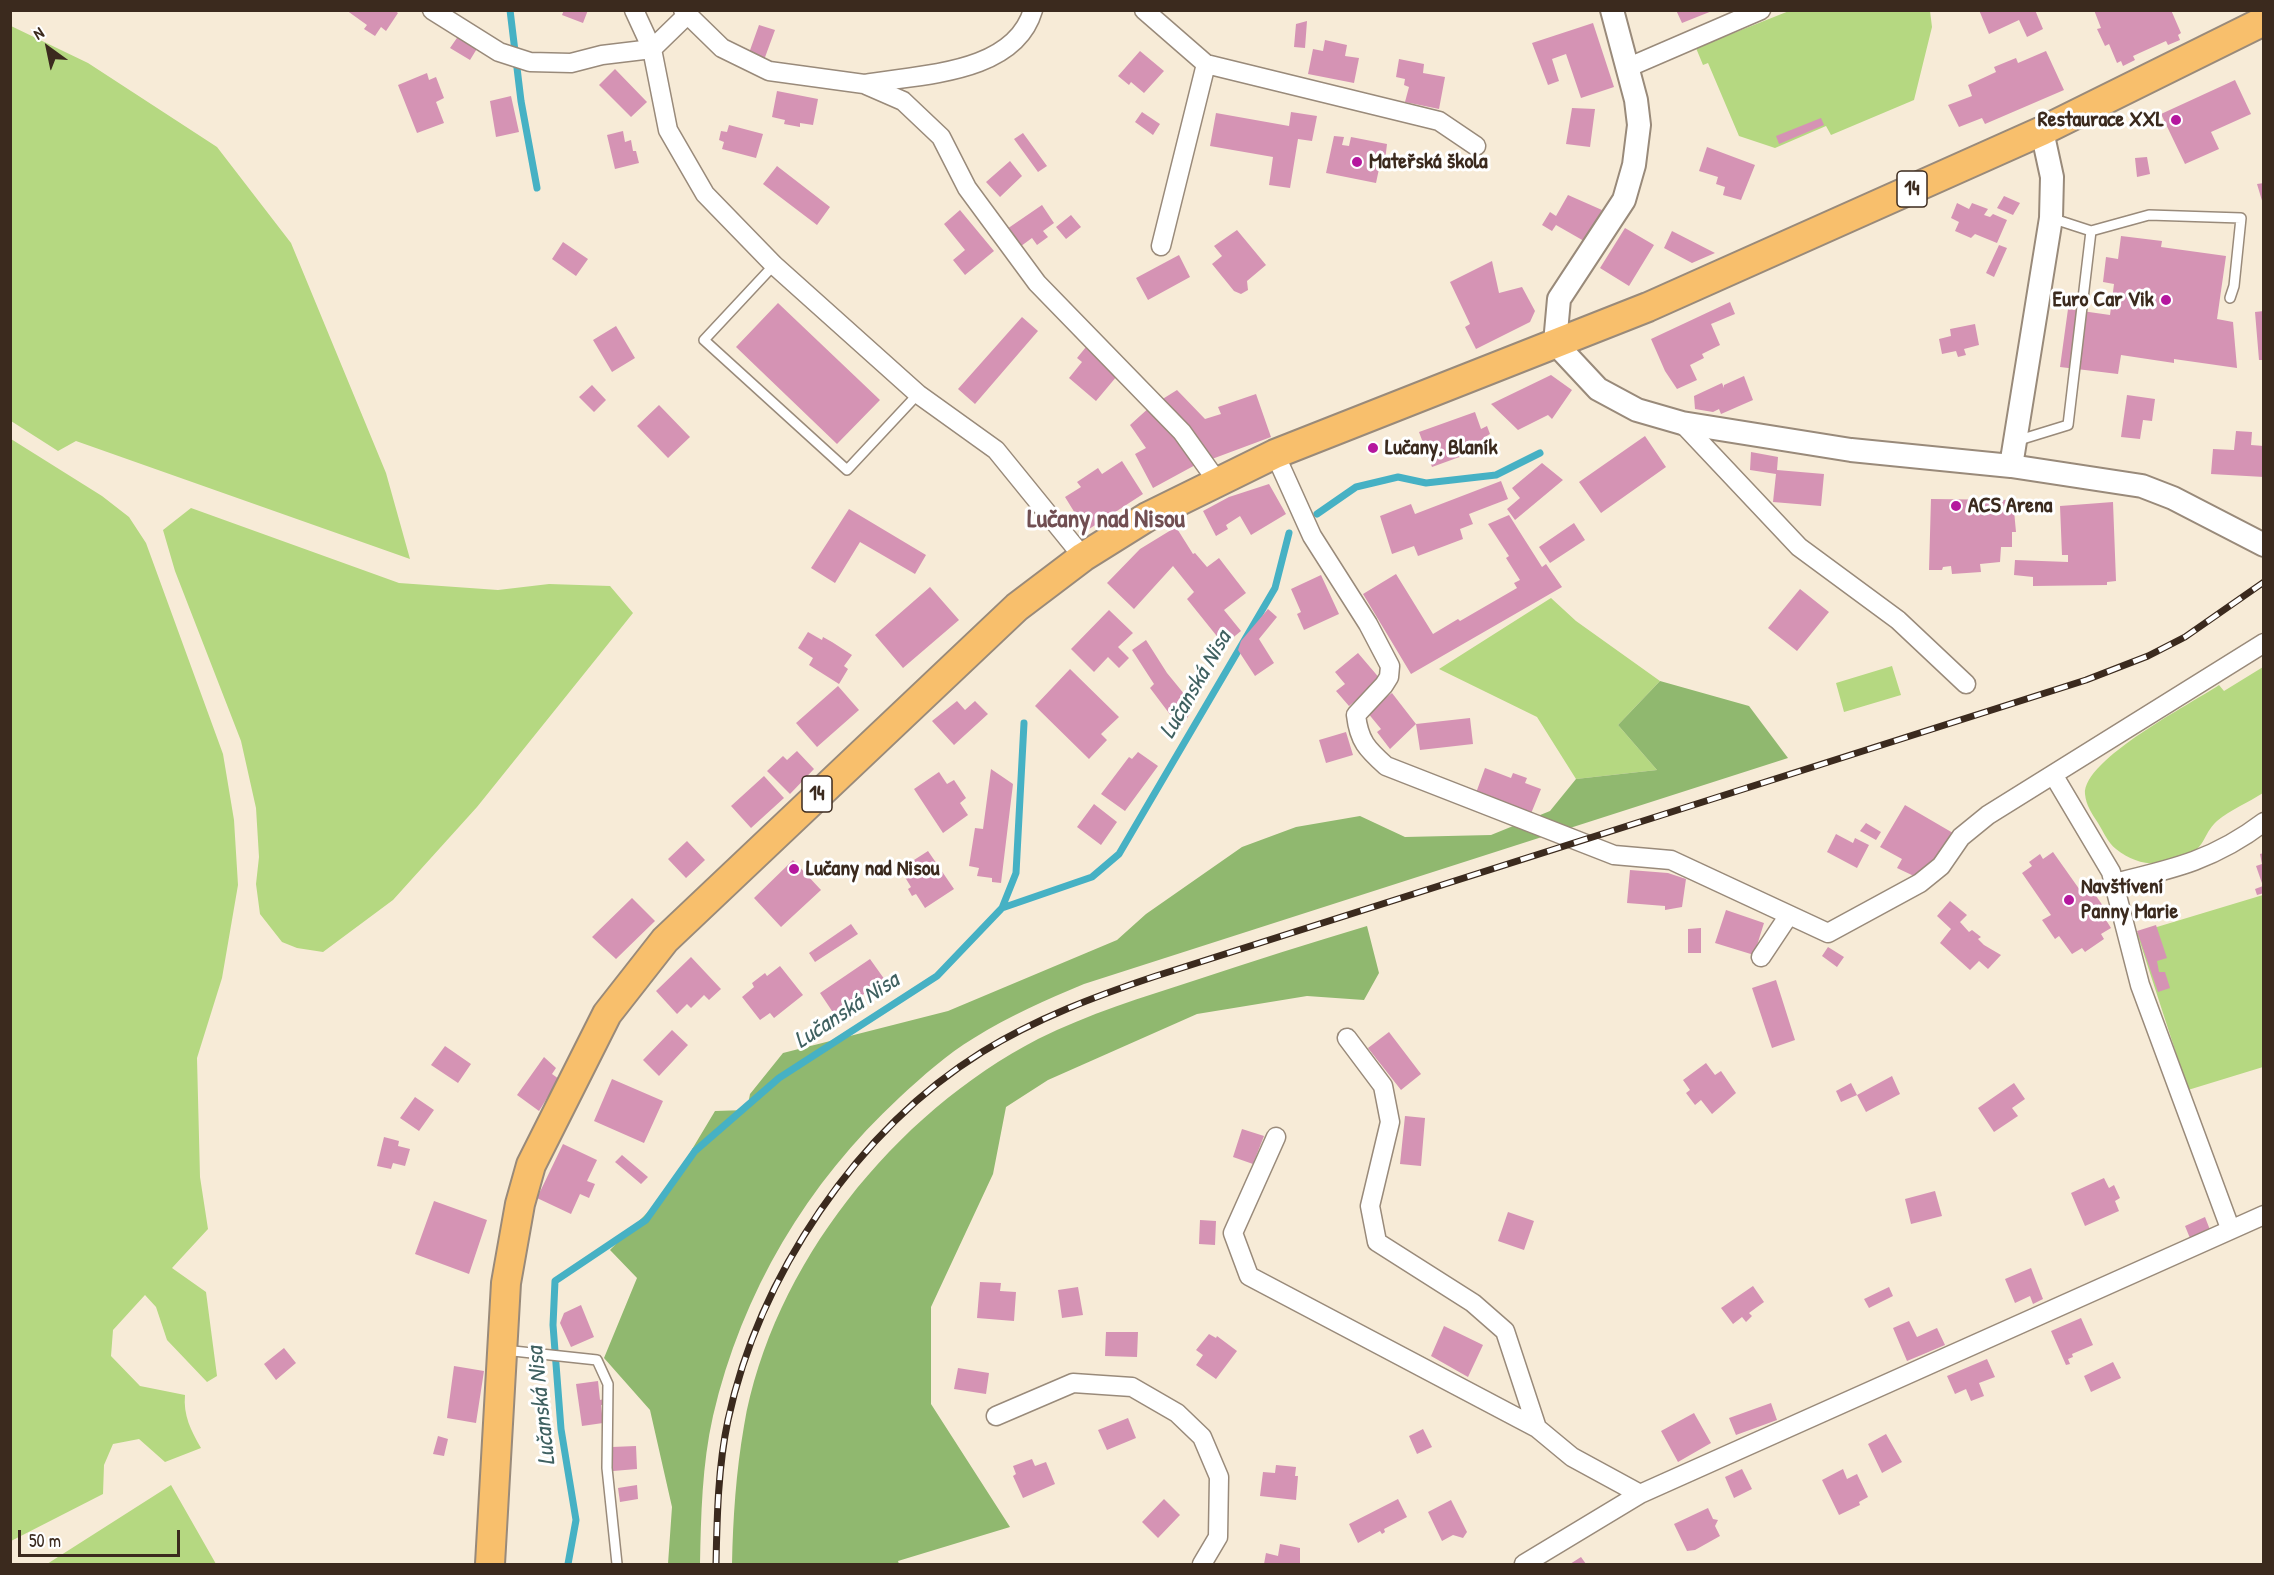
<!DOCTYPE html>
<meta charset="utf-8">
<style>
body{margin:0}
#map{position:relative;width:2274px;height:1575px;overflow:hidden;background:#f7ebd7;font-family:"Patrick Hand",sans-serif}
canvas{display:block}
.frame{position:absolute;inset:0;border:12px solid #3b2a1e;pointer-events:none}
.north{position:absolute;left:18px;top:18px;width:60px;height:60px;-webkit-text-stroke:4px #fff;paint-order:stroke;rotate:327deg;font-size:16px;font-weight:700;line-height:24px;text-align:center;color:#3b2a1e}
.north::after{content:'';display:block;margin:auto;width:21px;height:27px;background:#3b2a1e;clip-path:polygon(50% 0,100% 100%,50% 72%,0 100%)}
.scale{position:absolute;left:18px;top:1530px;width:162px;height:27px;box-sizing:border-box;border:3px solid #3b2a1e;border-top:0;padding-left:8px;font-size:18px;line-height:21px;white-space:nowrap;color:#3b2a1e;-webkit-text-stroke:4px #fff;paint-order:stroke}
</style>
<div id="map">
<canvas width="2274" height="1575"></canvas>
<div class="frame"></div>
<div class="north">N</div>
<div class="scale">50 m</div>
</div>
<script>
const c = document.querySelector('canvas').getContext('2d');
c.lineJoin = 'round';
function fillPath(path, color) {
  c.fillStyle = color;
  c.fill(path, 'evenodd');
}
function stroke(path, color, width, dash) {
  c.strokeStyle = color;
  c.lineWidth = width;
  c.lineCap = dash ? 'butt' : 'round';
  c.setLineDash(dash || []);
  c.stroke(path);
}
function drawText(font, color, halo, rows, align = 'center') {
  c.font = font + ' "Patrick Hand",sans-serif';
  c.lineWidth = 6;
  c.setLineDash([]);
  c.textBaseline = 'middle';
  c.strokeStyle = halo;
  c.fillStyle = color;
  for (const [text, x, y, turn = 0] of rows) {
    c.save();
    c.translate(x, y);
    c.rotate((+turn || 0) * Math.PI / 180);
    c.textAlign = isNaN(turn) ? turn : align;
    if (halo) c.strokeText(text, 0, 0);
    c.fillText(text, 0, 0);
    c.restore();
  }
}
const green = new Path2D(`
 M1789,11H1930L1932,27L1914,100L1831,135L1826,126L1775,148L1739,136L1708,63L1703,65L1696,48Z
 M11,26L88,63L217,147L291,243L386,473L410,559L76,441L58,451L11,421Z
 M11,439L102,496L129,517L146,543L223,754L234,820L238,885L222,978L197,1058L200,1177L208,1229L172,1268L206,1292L217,1376L207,1382L167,1340L156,1307L145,1295L113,1330L111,1356L140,1386L185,1395C183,1415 191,1431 201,1448L165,1462L139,1439L113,1444L104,1465L103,1494L11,1541Z
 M191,508L399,583L498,590L549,584L610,586L633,613L477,807L393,900L323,952L297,948L282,942L260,914L256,884L259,857L256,808L241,741L175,571L163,530Z
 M1551,598L1576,621L1660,681L1618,725L1657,770L1576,779L1537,717L1439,669Z
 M1892,666L1901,695L1844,712L1836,683Z
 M2263,667V793C2249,802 2230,810 2217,821C2201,836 2207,849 2180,859C2157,868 2135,864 2116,849C2108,843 2103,831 2098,823C2092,814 2086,805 2085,794C2083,759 2191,704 2219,685L2224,691Z
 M2263,895V1067L2188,1090L2137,933Z
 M171,1485L216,1564H47Z`);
const forest = new Path2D(`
 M1660,681L1749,706L1788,758L1084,984C1046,1000 1009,1016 974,1038C947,1054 923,1076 900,1097C807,1183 742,1292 713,1416C702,1464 701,1516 700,1564H668L672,1507L650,1410L604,1358L637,1278L610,1250L664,1196L715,1111L747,1110L750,1094L783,1053L948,1011L1117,940L1146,914L1242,847L1296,827L1360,816L1405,837L1491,835L1550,811L1576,779L1657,770L1618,725Z
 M1367,926L1379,973L1364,1000L1307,996L1197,1014L1048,1080L1006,1107L993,1174L931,1307V1404L1010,1527L898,1561L899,1564H732C733,1518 736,1472 744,1426C772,1265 895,1113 1038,1039C1088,1014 1143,997 1196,980C1253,961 1310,943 1367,926Z`);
const stream = new Path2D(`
 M510,10L521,101L537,188
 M1317,514L1356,487L1398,477L1426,483L1496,475L1540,453
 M1002,908L1016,873L1024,723
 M568,1564L576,1520L561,1429L553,1325L555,1281L646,1220L695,1151L779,1078L937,976L1002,908L1092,877L1119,854L1275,588L1289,533`);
const building = new Path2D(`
 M346,10H394L398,13L386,31L381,27L375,36L364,29L367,25Z
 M564,10H588L583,23L562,15Z
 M1676,10H1712V11L1682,23Z
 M1979,10H2035L2043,29L2027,37L2019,20L1989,34Z
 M2094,10H2171L2181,33L2178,35L2180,40L2168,45L2166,41L2133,56L2135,60L2123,66L2121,61L2117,63L2109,44L2105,46L2097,29L2101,28Z
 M1307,21L1305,48L1294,47L1296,24Z
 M1593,23L1614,87L1581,98L1566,54L1552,59L1559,81L1548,85L1532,43Z
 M759,25L775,30L764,60L749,53Z
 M459,35L478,47L470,60L450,48Z
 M1325,40L1347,45L1345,56L1359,58L1354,83L1308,74L1313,49L1323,51Z
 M1140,51L1164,71L1144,93L1131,82L1129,85L1118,76Z
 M2046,51L2064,90L1985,124L1982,118L1959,127L1948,105L1972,96L1968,85L1996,72L1994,67L2016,58L2018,63Z
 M1399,59L1424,64L1423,73L1445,77L1439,109L1405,102L1409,87L1404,85L1405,79L1396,77Z
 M615,69L647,102L631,117L599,85Z
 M427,73L429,80L436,77L444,98L436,102L444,123L417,133L398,85Z
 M2235,80L2251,114L2211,132L2219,149L2185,164L2161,114Z
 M777,91L818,99L813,125L800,123V127L784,124L785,120L772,117Z
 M511,96L519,132L496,137L490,101Z
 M1572,108L1595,109L1590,147L1566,144Z
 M1142,112L1160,124L1153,135L1135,122Z
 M1291,112L1317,116L1312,141L1298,139L1290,188L1269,185L1273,157L1210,146L1216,113L1289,126Z
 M1821,118L1824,125L1779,144L1776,136Z
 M729,125L763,134L756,158L722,149L724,142L719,140L721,131L727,132Z
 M623,131L625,142L631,140L633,151H636L639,163L615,169L607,135Z
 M1023,133L1047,166L1038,172L1014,139Z
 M1334,136L1344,137L1342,145L1349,146L1351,137L1387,144L1384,169H1379L1376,183L1326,173Z
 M1707,147L1755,165L1741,200L1723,195L1725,187L1716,184L1718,177L1699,171Z
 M2147,157L2150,174L2137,177L2135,158Z
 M1010,161L1022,176L1000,197L986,182Z
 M777,166L830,207L817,225L763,184Z
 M2264,183V204H2263L2257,184Z
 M1568,195L1602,210L1584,241L1556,225L1552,231L1542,225L1550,212L1556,216Z
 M2004,196L2020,203L2013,215L1997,208Z
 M1957,203L1969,209L1972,203L1988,209L1984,215L1990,217L1993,214L2007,220L1997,243L1975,234L1971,238L1955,231L1959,222L1951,218Z
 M1042,205L1054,223L1043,231L1048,237L1037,245L1032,238L1017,249L1004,231Z
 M960,210L994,251L965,275L953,260L965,250L944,224Z
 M1071,215L1081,227L1066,239L1056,227Z
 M1625,228L1654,245L1629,286L1600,268Z
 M1237,230L1266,265L1247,281L1248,290L1241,294L1234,291L1212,264L1222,256L1214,246Z
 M1672,231L1715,253L1692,263L1664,248Z
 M2121,236L2162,241L2161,247L2226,256L2217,319L2233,322L2237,368L2174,359V363L2121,355L2118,374L2060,367L2068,309L2110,315L2114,284L2103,282L2106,257L2118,259Z
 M563,242L588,259L576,276L552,259Z
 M1999,245L2007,248L1994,277L1986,273Z
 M1179,255L1190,277L1148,300L1136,278Z
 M1492,261L1499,293L1522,287L1535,311L1530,322L1476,349L1465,327L1470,324L1450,282Z
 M1730,302L1735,314L1711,324L1720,345L1702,354L1704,358L1690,365L1697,380L1677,389L1665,371L1651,339Z
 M778,303L880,400L837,444L736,347Z
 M2264,311V360H2259L2255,312Z
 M1022,317L1038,331L975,404L958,389Z
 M1975,324L1979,345L1964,349L1966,355L1958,357L1956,351L1942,354L1939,339L1951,336L1950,329Z
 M616,326L635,358L612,372L593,340Z
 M1086,347L1117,376L1096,401L1069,378L1082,362L1077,358Z
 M1551,375L1572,390L1552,419L1548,415L1518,430L1491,404Z
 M1744,376L1753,400L1721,414L1719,409L1713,412L1695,409L1694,396L1722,383L1724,388V385Z
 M592,385L606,400L594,412L579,397Z
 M1177,390L1205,419L1221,414L1218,407L1256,394L1271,437L1212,459L1161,400Z
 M2127,395L2155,399L2152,421L2143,420L2140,439L2121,437Z
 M659,405L690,437L668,458L637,426Z
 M1151,406L1199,463L1153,488L1135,454L1146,448L1130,425Z
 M1475,412L1481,429L1487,426L1490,434L1485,437L1490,451L1479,456L1476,451L1432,467L1419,432Z
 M2236,431L2252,432L2251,445L2264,446V477L2211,474L2213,449L2234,450Z
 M1645,436L1666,467L1601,513L1579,482Z
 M1751,452L1778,457L1777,470L1824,474L1821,506L1773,502L1776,474L1750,470Z
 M1122,461L1143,494L1086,531L1065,497L1081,487L1077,482L1098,468L1102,474Z
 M1542,463L1563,480L1515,520L1507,509L1520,498L1512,488Z
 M1501,481L1508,499L1469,514L1473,524L1460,529L1463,539L1418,556L1414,546L1392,554L1380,516L1411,504L1415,514Z
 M1269,484L1286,514L1251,535L1240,516L1226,525L1228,529L1216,536L1203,511L1229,497Z
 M1931,499L2013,500L2016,532H2012V547H2001L2000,562L1980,564L1981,572L1952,574L1951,566L1943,567L1942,570H1929Z
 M2113,502L2116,581L2107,582V585L2033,586V577L2014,575L2015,560L2068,562V555H2062L2060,506Z
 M849,509L926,555L915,574L860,542L835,583L811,568Z
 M1509,515L1542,567L1546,564L1562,587L1411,674L1363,594L1396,574L1433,634L1458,619L1460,621L1517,588L1514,583L1520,580L1506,558L1509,556L1488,524Z
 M1574,523L1585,540L1550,563L1539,547Z
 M1176,527L1193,554L1195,553L1207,567L1219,558L1246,593L1224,610L1241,631L1224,645L1187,599L1194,592L1173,566L1134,609L1107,583L1140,549Z
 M1321,575L1339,614L1304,630L1297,614L1301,612L1291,589Z
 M930,587L959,620L903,668L875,635Z
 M1800,589L1829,612L1797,651L1768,628Z
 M1268,609L1277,617L1259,639L1274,663L1255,676L1238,650L1241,641Z
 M1109,610L1133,633L1118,647L1129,658L1119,668L1108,657L1094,672L1071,649Z
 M808,632L822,640L823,637L832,642L852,655L844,666L848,669L839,684L809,665L813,658L798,648Z
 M1146,640L1167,673L1194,706L1181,729L1150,688L1154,684L1132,650Z
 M1358,653L1381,680L1349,706L1336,691L1345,684L1335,672Z
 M1070,669L1119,717L1101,734L1107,740L1089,759L1035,706Z
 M838,686L859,710L817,747L796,723Z
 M1392,693L1416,724L1390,749L1377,732L1381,729L1367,712Z
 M957,701L965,710L975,701L988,714L954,745L932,721Z
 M1470,718L1473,744L1420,750L1416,724Z
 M1346,732L1353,755L1326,763L1319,740Z
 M797,751L814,769L790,794L767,771L783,756L787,760Z
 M1138,752L1158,766L1125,811L1101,794L1129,757L1132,759Z
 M1485,768L1511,778L1513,773L1527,778L1525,783L1541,789L1530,816L1476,793Z
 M991,769L1013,784L1001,883L992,882V878L977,876L979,868L969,866L975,828L983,829Z
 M939,772L947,784L954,780L966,798L960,803L968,815L943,833L914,789Z
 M764,776L784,798L751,828L731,806Z
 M1094,804L1117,822L1101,845L1077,827Z
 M1905,805L1953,833L1935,865L1916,877L1897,868L1902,859L1880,847Z
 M1866,823L1881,832L1876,840L1860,831Z
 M1836,834L1853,843L1855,838L1869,845L1857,868L1827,852Z
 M687,841L705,860L686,878L668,859Z
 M928,851L954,889L925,908L916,894L912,896L908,889L911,887L900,869Z
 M2053,852L2082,893L2090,887L2103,906L2099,909L2111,928L2101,934L2104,939L2085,952L2082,948L2072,954L2059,936L2055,939L2042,920L2051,915L2022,873L2032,866L2029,862L2040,854L2043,859Z
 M2264,853V893L2257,895L2255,889L2263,886L2256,866L2262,864L2260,854Z
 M793,860L821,890L781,927L754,898Z
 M1630,870L1668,873L1686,879L1682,907L1665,910V906L1627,903Z
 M632,898L655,921L616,959L592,937Z
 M1950,901L1967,915L1960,922L1969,932L1972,930L1981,937L1978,939L1984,945L2001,955L1988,969L1979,961L1970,970L1940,943L1951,929L1937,916Z
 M1726,910L1764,923L1754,955L1715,943Z
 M851,924L858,934L815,962L809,953Z
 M2156,925L2167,958L2157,961L2159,972H2165L2170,988L2158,992L2137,931Z
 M1701,928V953H1688V929Z
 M1828,947L1844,957L1837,967L1822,956Z
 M691,957L721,989L709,1000L704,995L691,1008L687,1004L677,1014L656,991Z
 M870,959L885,980L834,1014L820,993Z
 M780,966L803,995L774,1018L770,1013L760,1020L742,997L754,987L752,983L765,973L767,976Z
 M1776,980L1795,1040L1772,1048L1752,988Z
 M672,1030L688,1045L659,1076L643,1060Z
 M1389,1032L1421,1074L1401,1090L1368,1048Z
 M445,1046L471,1064L458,1083L431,1065Z
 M544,1057L556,1068L552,1074L559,1079L539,1111L517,1095Z
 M1706,1063L1715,1075L1721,1071L1736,1093L1712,1114L1701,1100L1695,1105L1686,1093L1690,1090L1683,1080Z
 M1892,1076L1900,1094L1866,1112L1857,1095Z
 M612,1079L663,1101L644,1143L594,1121Z
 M1851,1083L1857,1095L1841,1102L1836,1091Z
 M2014,1083L2025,1099L2012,1108L2018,1116L1994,1132L1978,1108Z
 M415,1097L434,1110L419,1131L400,1118Z
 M1405,1116L1425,1118L1421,1166L1400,1164Z
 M1242,1129L1264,1136L1253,1164L1233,1157Z
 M384,1137L399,1141L398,1146L410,1149L405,1166L393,1163L391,1169L377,1166Z
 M563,1144L597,1160L587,1181L595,1184L589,1198L580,1194L571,1214L537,1198Z
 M622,1155L648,1177L641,1184L615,1162Z
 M2104,1178L2109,1188L2114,1185L2120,1198L2115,1201L2119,1211L2085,1226L2071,1193Z
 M1935,1191L1942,1216L1911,1224L1905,1199Z
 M434,1201L487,1220L469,1274L415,1254Z
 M1508,1212L1534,1221L1524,1250L1498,1241Z
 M2205,1217L2212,1235L2192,1243L2185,1226Z
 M1200,1220L1216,1221L1215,1245L1199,1244Z
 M2031,1268L2043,1299L2033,1304L2030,1296L2015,1303L2005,1279Z
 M980,1282L1001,1283L1000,1291L1016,1292L1014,1321L977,1318Z
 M1753,1286L1764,1302L1749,1313L1752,1316L1746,1322L1742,1317L1733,1324L1721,1308Z
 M1078,1287L1083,1315L1062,1318L1058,1290Z
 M1889,1287L1893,1296L1869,1308L1864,1299Z
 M581,1305L594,1337L571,1347L560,1323L564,1313Z
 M2081,1318L2093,1345L2072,1354L2073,1357L2068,1359L2070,1364L2066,1365L2051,1331Z
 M1909,1321L1917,1337L1937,1328L1945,1345L1907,1361L1893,1328Z
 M1444,1326L1483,1345L1468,1377L1431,1356Z
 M1106,1332H1138L1137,1357L1105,1356Z
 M1209,1334L1216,1338L1217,1336L1237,1351L1216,1379L1196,1365L1203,1355L1196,1350Z
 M284,1348L296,1363L276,1380L264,1364Z
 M1987,1359L1995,1377L1979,1383L1984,1396L1971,1401L1966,1389L1955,1394L1947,1376Z
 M2113,1362L2121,1378L2091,1392L2084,1376Z
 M454,1366L484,1371L476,1423L447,1418Z
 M958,1368L989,1373L986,1394L954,1389Z
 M598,1381L600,1400L604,1399L605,1405H601L603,1423L582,1426L576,1384Z
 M1771,1403L1777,1420L1736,1435L1729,1418Z
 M1694,1413L1711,1443L1678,1462L1661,1431Z
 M1128,1418L1136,1438L1107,1450L1098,1430Z
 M1423,1429L1432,1447L1417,1454L1409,1436Z
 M1886,1434L1902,1462L1882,1473L1868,1444Z
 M438,1436L448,1439L444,1456L433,1454Z
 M636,1446L637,1469L613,1471L612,1447Z
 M1032,1459L1035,1466L1046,1462L1055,1484L1023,1498L1013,1476L1016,1474L1013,1466Z
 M1276,1465L1296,1467L1295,1476H1298L1296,1500L1260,1496L1263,1472L1275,1473Z
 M1742,1469L1752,1489L1734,1498L1725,1477Z
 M1843,1469L1847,1479L1857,1474L1868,1497L1859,1502L1860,1505L1839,1515L1822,1480Z
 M637,1485L638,1499L620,1502L618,1488Z
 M1164,1499L1180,1515L1158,1538L1142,1522Z
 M1398,1499L1407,1517L1384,1529L1385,1532L1382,1534L1380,1531L1358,1543L1349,1524Z
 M1451,1500L1467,1532L1463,1538L1453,1535L1442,1541L1428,1512Z
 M1708,1508L1713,1519L1718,1520L1715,1526L1720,1536L1695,1550L1687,1551L1674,1524Z
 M1280,1544L1300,1548V1564H1264L1266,1553L1278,1556Z
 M1581,1557L1586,1564H1570Z`);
const service = new Path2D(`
 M2051,218L2091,231L2149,215L2241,218L2234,286L2230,298
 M774,265L704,340L847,470L918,394
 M2016,441L2068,425L2091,231
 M504,1350L597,1360L608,1384L607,1468L617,1564`);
const minor = new Path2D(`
 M432,10L499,52L530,62L571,63L602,55L652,49L687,15
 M634,10L652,49L668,130L705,194L774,265L918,394L996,450L1083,557
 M683,10L722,48L769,71L864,84L903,101L941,137L967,188L1037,283L1182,432L1217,481
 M1144,10L1206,64L1439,121L1476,146
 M1629,67L1761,10
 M864,84C919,74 1014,75 1033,10
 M1161,246L1206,64
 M1682,423L1799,547L1898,620L1966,684
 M1275,454L1312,536L1368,624L1390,666L1389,677L1384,685L1356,715C1359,741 1367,749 1386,766L1614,855L1671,860L1828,933L1920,883L1941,866L1961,837L1988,815L2264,643
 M2054,776L2111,872L2140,985L2230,1228
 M2114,883C2173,869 2214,860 2264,822
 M1761,957L1789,915
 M1347,1038L1383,1086L1390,1122L1370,1206L1377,1242L1473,1303L1505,1331L1537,1428L1572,1457L1640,1494
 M1276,1137L1233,1233L1249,1276L1537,1428
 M996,1416L1073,1383L1132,1387L1177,1413L1202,1437L1219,1477L1218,1537L1202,1564
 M1524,1564L1640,1494L2264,1215`);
const tertiary = new Path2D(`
 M1612,10L1636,100L1639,125L1634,165L1624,200L1559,299L1555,343L1598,389L1637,410L1682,423L1851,450L2011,466L2142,486L2173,498L2264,545
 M2011,466L2051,218L2052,177L2042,131`);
const primary = new Path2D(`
 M490,1564L506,1283L520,1204L531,1165L607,1014L665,940L1017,607L1083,557L1147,517L1275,454L1648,307L2042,131L2264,21`);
const rail = new Path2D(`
 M716,1564C717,1517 718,1467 728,1420C759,1276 857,1130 982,1052C1037,1018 1096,996 1156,976L2086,680L2148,656L2185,637L2264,582`);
const markers = [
 [2176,120,6,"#b5179e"],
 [1357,162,6,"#b5179e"],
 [2166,300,6,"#b5179e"],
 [1373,448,6,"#b5179e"],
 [1956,506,6,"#b5179e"],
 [794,869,6,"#b5179e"],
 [2069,900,6,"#b5179e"]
];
const shields = [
 [1912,189,30],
 [817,794,30]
];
const shieldNames = [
 ["14",1912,189],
 ["14",817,794]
];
const poiNames = [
 ["Restaurace XXL",2164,120,"right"],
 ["Mateřská škola",1369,162],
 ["Euro Car Vik",2154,300,"right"],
 ["Lučany, Blaník",1385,448],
 ["ACS Arena",1968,506],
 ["Lučany nad Nisou",806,869],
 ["Navštívení",2081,887],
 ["Panny Marie",2081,912]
];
const waterNames = [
 ["Lučanská Nisa",1196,685,-60],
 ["Lučanská Nisa",847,1011,-33],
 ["Lučanská Nisa",542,1406,-96]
];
const quarterNames = [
 ["Lučany nad Nisou",1106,520]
];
fillPath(green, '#b5d881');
fillPath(forest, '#90b86f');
stroke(stream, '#46b1c4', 7);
fillPath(building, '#d593b4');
stroke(service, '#998a7a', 12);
stroke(minor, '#998a7a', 21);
stroke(tertiary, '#998a7a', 26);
stroke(primary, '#998a7a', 32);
stroke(service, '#fff', 9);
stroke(minor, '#fff', 18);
stroke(tertiary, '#fff', 22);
stroke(primary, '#f8bf6c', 28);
stroke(rail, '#3b2a1e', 7);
stroke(rail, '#fff', 4.5, [14]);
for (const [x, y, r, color] of markers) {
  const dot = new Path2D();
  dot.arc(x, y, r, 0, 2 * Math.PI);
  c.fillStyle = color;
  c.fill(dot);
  stroke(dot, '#fff', 2);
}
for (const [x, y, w] of shields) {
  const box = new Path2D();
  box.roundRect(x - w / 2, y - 18, w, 36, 4.5);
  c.fillStyle = '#fff';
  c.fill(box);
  stroke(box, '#3b2a1e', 1.5);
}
drawText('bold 21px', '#3b2a1e', null, shieldNames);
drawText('bold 22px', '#3b2a1e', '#fff', poiNames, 'left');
drawText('italic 24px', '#3f6060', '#fff', waterNames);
drawText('bold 26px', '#714f52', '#fff', quarterNames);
</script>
